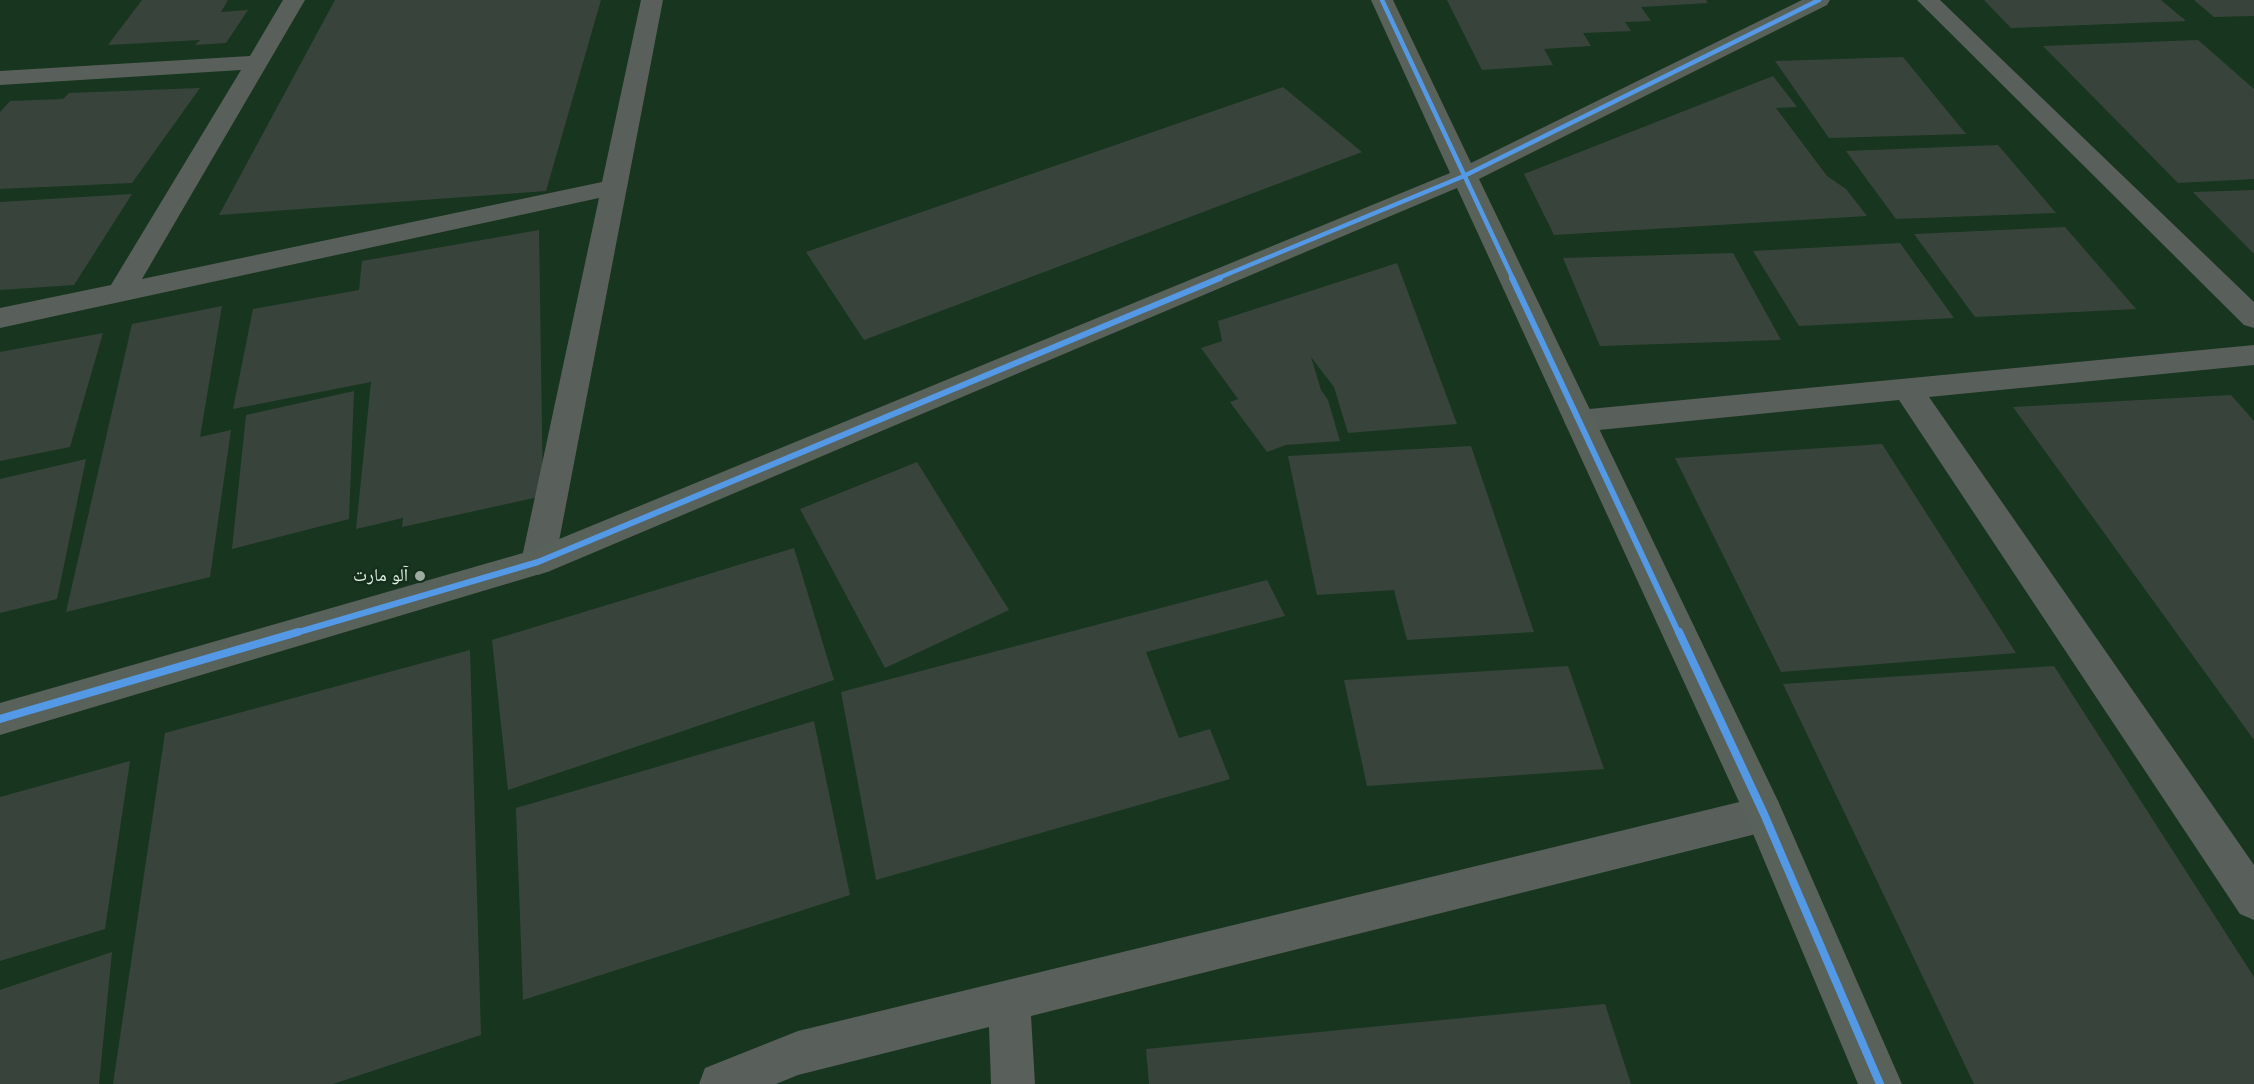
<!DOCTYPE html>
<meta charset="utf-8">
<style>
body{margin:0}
canvas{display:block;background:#1b291f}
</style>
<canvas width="2254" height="1084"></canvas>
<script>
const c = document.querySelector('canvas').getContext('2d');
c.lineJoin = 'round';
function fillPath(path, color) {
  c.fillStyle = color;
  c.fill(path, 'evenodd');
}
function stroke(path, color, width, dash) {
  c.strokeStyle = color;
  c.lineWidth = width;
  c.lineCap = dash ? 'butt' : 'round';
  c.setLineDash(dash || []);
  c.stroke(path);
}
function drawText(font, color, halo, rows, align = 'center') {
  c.font = font + ' Poppins,"Noto Naskh Arabic",sans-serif';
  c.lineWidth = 5;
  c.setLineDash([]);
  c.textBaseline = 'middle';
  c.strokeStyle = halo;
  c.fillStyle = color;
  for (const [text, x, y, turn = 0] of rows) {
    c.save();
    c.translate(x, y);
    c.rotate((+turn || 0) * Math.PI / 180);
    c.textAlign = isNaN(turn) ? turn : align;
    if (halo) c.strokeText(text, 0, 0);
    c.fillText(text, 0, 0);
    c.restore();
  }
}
const built = new Path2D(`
 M0,0H2254V1084H0Z`);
const building = new Path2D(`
 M142,0H228L221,12L248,10L226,43L195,45L200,40L108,45Z
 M335,0H601L546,191L219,215Z
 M1447,0H1706L1708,3L1641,7L1651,21L1625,22L1631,31L1583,33L1591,46L1544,49L1553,65L1482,70Z
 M1984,0H2161L2186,21L2011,28Z
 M2194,0H2254V16L2214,17Z
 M2198,40L2254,89V179L2178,183L2043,46Z
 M1903,57L1966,134L1829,138L1775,61Z
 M1773,76L1797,107L1776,108L1827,176L1846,189L1867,216L1554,235L1524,174Z
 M1283,87L1362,152L864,340L806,252Z
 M200,88L132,183L0,189V112L10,101L63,99L69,93Z
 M1998,145L2056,213L1896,219L1846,151Z
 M2254,190V254L2193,192Z
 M132,194L74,285L0,290V202Z
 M2065,227L2136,309L1975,317L1914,234Z
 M539,230L543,496L402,527L403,518L356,529L371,382L233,409L253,309L359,290L362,261Z
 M1900,243L1954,318L1799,326L1753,251Z
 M1733,253L1781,340L1600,346L1563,258Z
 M1397,263L1457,424L1348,433L1334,387L1311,357L1321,390L1328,400L1340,441L1286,445L1267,452L1230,402L1238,399L1201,348L1222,341L1218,321Z
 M222,306L200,437L231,430L210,577L66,612L132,324Z
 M103,333L70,447L0,461V352Z
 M354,391L349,519L232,549L246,415Z
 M2231,395L2254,421V740L2013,407Z
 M1882,444L2016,653L1781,672L1675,458Z
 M1471,446L1534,632L1407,640L1394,590L1317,595L1288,456Z
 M86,459L57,599L0,613V479Z
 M917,462L1009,610L885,668L800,509Z
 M794,548L834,680L508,790L492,640Z
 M1267,580L1285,616L1146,652L1179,738L1210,729L1230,779L876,880L841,692Z
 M470,650L481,1035L333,1084H113L165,733Z
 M1568,666L1604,769L1367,786L1344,680Z
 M2054,666L2254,977V1084H1974L1783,684Z
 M814,721L850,895L523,1000L516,808Z
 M130,761L105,929L0,961V797Z
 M112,952L99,1084H0V990Z
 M1605,1004L1631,1084H1149L1146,1049Z`);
const street = new Path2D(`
 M283,0H305L142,279L602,182L641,0H663L555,562L550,571L538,575L526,571L521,562L599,198L0,328V308L111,285L241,70L0,85V71L250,56Z
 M1917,0H1940L2254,302V328L2244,325Z
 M2254,345V365L1929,397L2254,865V920L2240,914L1899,400L1579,432L1568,429L1564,421L1568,413L1579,410Z
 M1764,796L1778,801L1783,814L1778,827L1764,832L1031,1016L1035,1084H991L989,1027L798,1075L776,1084H699L705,1068L798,1031Z`);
const secondary = new Path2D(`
 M1371,0H1393L1471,163L1802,0H1830L1827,5L1479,179L1778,801L1902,1084H1858L1746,817L1457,188L550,571L0,735V703L530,551L1450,173Z`);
const cyclewayFar2 = new Path2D(`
 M1382,0L1513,279
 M1216,279L1464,176L1819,0`);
const cyclewayFar1 = new Path2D(`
 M1512,278L1679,634
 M292,634L538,562L1220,278`);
const cycleway = new Path2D(`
 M1679,632L1764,814L1880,1084
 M0,719L298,632`);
const markers = [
 [420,576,6,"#9caca0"]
];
const poiNames = [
 ["آلو مارت",408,576]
];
fillPath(built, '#18351f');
fillPath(building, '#38443b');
fillPath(street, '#595f5a');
fillPath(secondary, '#59615b');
stroke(cyclewayFar2, '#5399e6', 4.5);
stroke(cyclewayFar1, '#5399e6', 6);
stroke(cycleway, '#5399e6', 8);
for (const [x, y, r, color] of markers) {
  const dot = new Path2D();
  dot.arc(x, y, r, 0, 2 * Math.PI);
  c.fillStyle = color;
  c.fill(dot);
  stroke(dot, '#152f1c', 2);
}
drawText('18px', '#e2f2e5', '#152f1c', poiNames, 'right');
</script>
